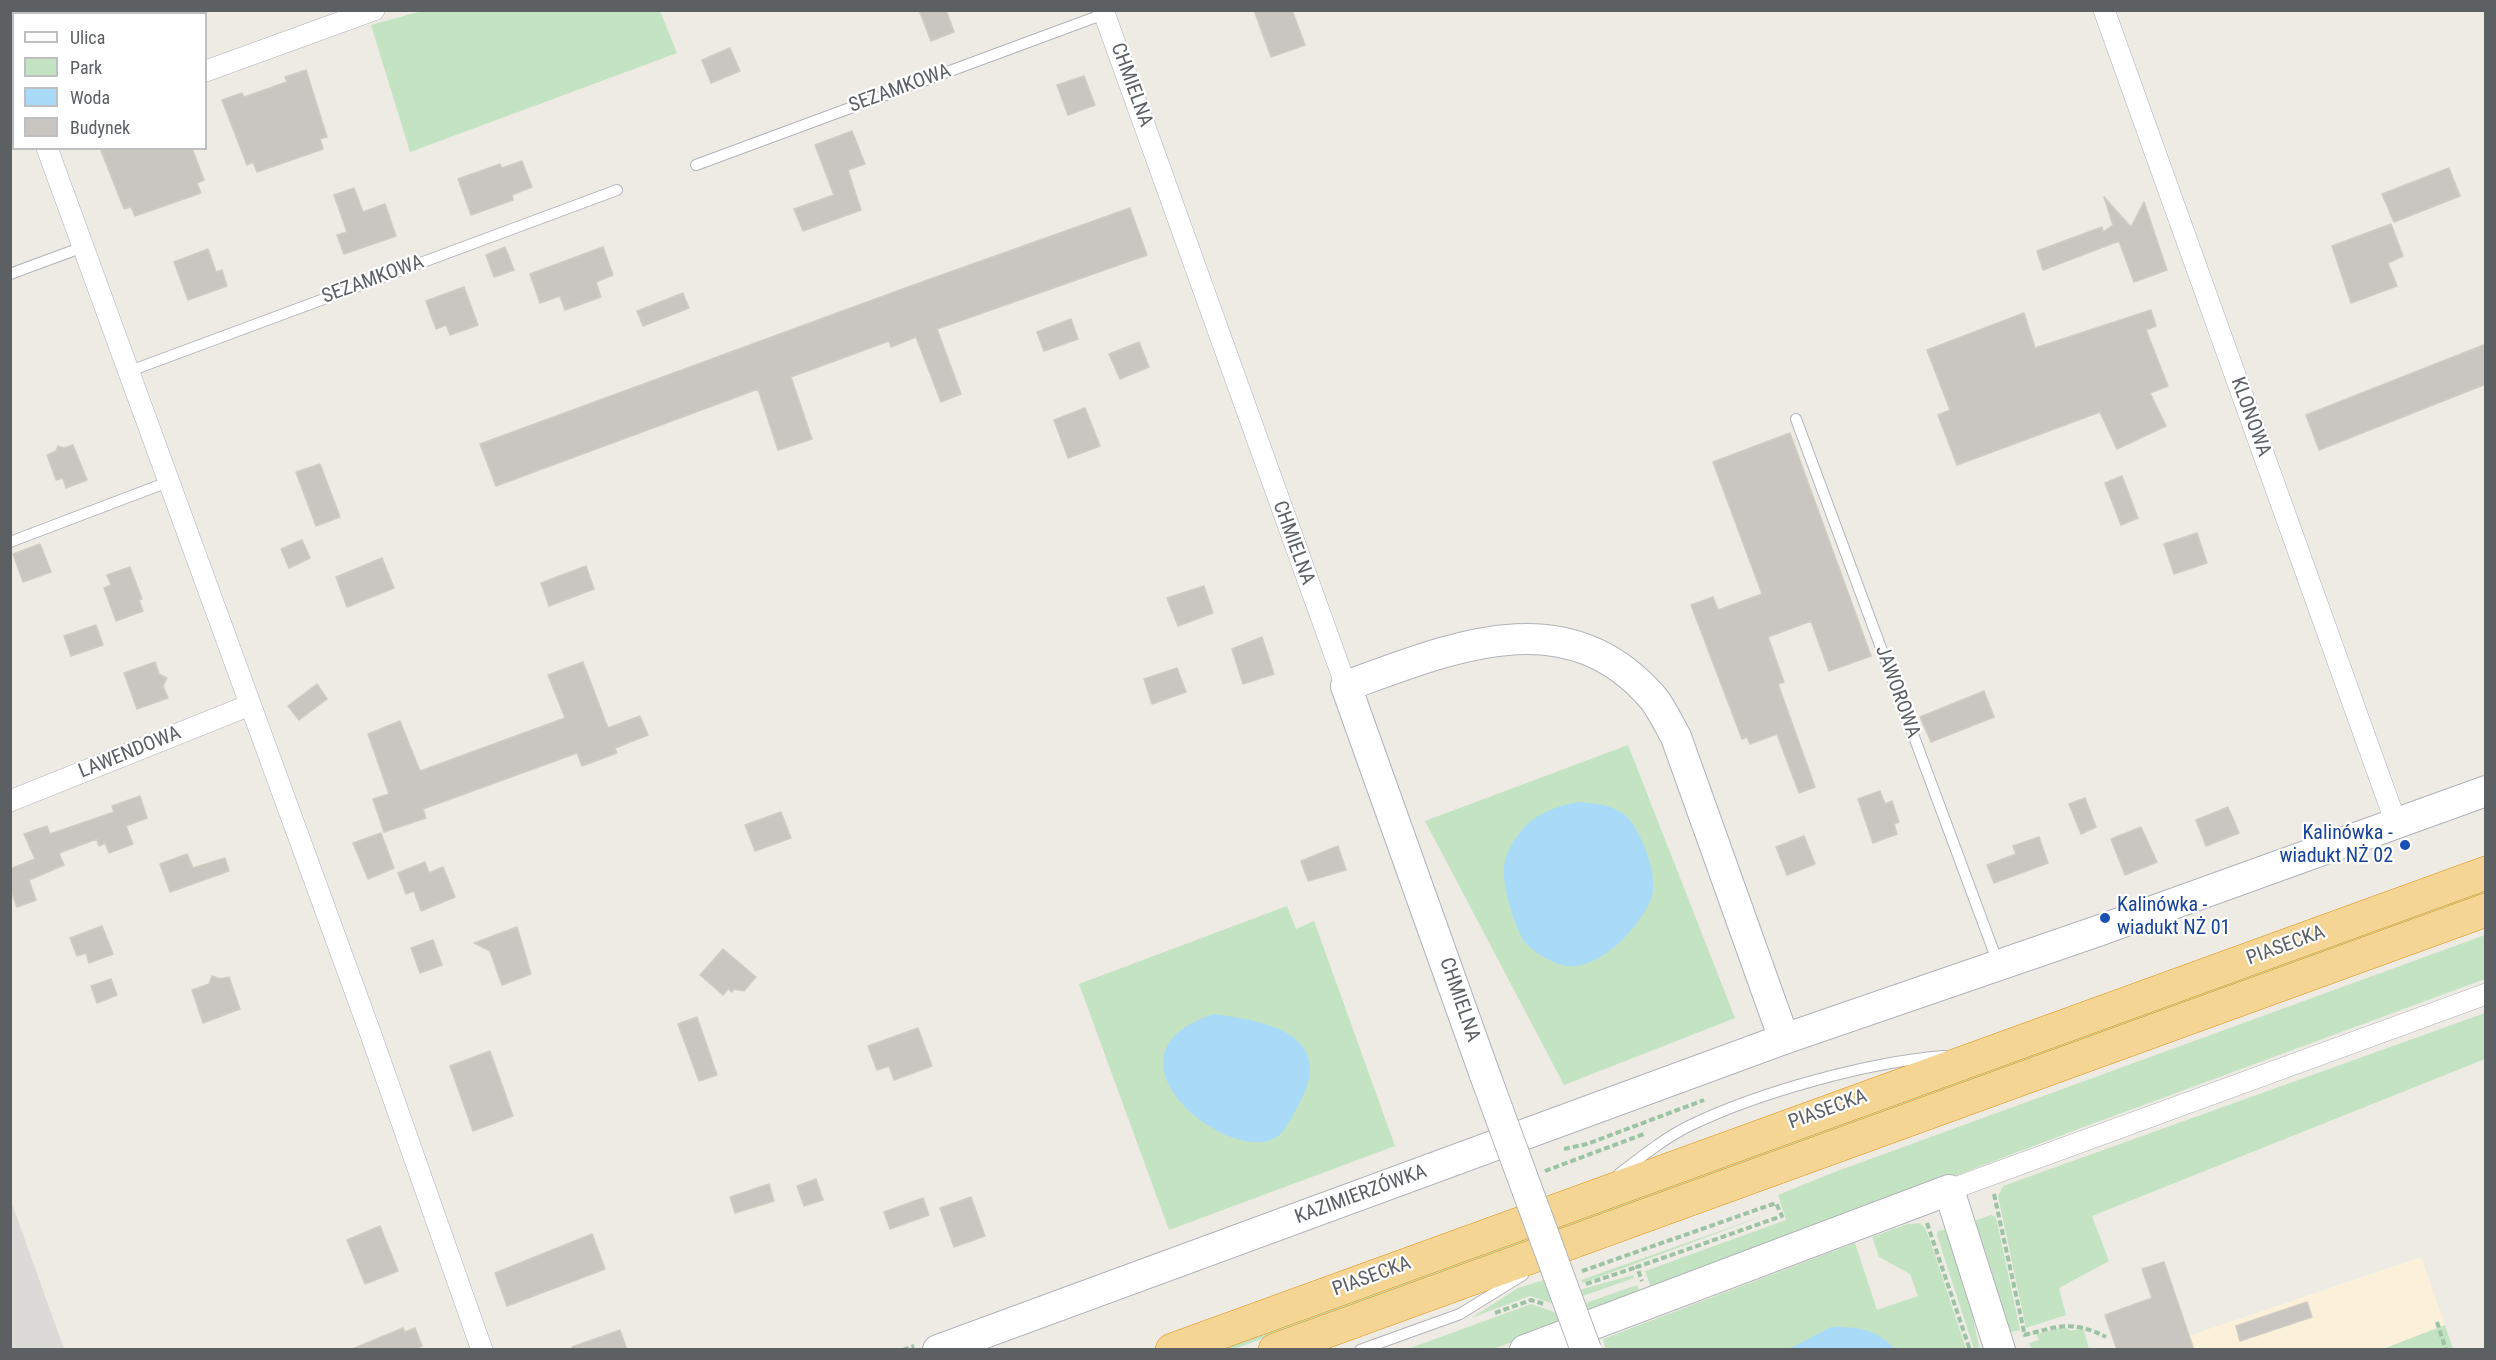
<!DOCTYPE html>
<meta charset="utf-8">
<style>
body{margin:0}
#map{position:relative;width:2496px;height:1360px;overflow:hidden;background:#edebe4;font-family:"Roboto Condensed",sans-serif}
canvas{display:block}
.frame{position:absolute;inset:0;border:12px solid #5c6063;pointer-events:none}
.legend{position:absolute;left:12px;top:12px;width:195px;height:138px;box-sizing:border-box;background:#fff;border:2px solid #bebfc1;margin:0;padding:8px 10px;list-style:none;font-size:18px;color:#5c6063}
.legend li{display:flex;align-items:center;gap:12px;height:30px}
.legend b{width:30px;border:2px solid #bebfc1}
</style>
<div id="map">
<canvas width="2496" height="1360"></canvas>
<div class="frame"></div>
<ul class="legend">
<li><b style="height:8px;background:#fff"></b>Ulica</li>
<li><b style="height:16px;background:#c4e3c2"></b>Park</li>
<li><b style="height:16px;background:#a9dbf8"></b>Woda</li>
<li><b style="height:16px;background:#c9c5c0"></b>Budynek</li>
</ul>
</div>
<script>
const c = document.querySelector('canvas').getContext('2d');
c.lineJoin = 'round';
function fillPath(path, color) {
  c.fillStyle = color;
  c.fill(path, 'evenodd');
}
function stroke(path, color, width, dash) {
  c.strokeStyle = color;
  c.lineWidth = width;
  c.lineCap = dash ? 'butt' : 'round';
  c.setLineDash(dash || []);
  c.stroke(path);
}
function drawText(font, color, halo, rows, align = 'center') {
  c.font = font + ' "Roboto Condensed",sans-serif';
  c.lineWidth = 4.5;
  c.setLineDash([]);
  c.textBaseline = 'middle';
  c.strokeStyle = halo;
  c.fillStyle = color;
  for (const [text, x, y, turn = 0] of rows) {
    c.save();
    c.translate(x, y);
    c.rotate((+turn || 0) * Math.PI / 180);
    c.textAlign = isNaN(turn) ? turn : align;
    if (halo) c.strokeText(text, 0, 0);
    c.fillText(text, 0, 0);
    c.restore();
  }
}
const commercial = new Path2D(`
 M2421,1257L2445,1325L2383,1349L2147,1350Z`);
const industrial = new Path2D(`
 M11,1201L64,1349H11Z`);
const green = new Path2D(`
 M422,11H660L677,53L410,152L371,25Z
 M1628,745L1735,1018L1564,1085L1425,821Z
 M2485,886V893L1234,1349L1217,1350Z
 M1287,906L1296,929L1314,921L1395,1146L1169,1230L1079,984Z
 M2485,935V979L2073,1131L1652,1291L1645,1271L1786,1220L1778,1195L1832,1173Z
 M2485,1013V1059L2092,1216L2109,1261L2059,1288L2066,1315L2026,1328L1998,1196L2003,1186Z
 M1774,1212L1583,1283L1581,1280Z
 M1991,1215L1996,1217L2020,1330L2012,1332L2004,1326L1971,1222Z
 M1920,1223L1925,1228L1930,1240L1966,1349L1606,1350L1603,1339L1855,1243L1877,1310L1918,1296L1910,1274L1879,1257L1872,1237L1908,1224Z
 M1947,1229L1963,1270L1979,1347L1974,1349L1937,1235L1938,1231Z
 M1633,1275L1634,1278L1557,1305L1530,1296L1471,1318L1518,1288L1544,1280L1579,1290Z
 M1637,1285L1641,1296L1493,1349L1405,1350L1531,1304L1557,1313Z
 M2445,1325L2453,1349H2383Z
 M2064,1327L2071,1331L2083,1328L2089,1349H2032L2029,1343L2039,1340L2036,1334Z`);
const water = new Path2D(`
 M1577,802C1594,803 1611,804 1625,815C1641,829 1660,878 1651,899C1640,927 1600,970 1567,966C1553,964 1532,952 1524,941C1514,925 1502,885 1504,867C1505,856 1512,842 1519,834C1533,814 1555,807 1577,802Z
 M1214,1014C1247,1019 1314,1026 1310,1073C1308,1090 1295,1112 1286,1127C1253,1186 1079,1057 1214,1014Z
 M1831,1327C1856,1327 1877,1328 1894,1349H1789Z`);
const building = new Path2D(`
 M919,10H946L954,32L931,41Z
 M1254,10H1292L1305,45L1271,57Z
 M730,48L740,71L711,83L702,60Z
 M306,70L327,137L320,139L323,149L257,172L253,162L247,165L222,100L242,93L244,97L287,82L285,77Z
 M1084,76L1095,105L1068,115L1057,85Z
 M852,131L865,164L848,170L861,210L803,231L794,209L834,195L815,145Z
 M100,148H192L204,180L197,183L201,193L135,216L131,207L124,209Z
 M522,161L532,187L512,195L513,200L471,215L458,179L500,164L502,168Z
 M2449,168L2460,196L2394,222L2382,194Z
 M354,188L363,212L385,204L396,236L344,254L337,235L347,232L334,195Z
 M2104,197L2131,227L2144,202L2167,270L2134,282L2119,241L2043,270L2037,251L2102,227L2103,232L2113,225Z
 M1130,208L1147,255L937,329L961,394L941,402L916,337L891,347L889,341L791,377L812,439L778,450L758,389L496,486L480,444L908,287Z
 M2391,224L2403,256L2388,263L2397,286L2351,303L2332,246Z
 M505,247L514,270L494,277L486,255Z
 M603,247L613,275L596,282L601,297L565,310L560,296L540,303L530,274Z
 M208,249L216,272L222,270L227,286L188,300L174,262Z
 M464,287L478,325L450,335L446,325L436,329L426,301Z
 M683,293L689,308L643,326L637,311Z
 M2151,310L2156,326L2146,330L2168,386L2150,393L2166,426L2117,449L2100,412L1957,465L1938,415L1950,410L1927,350L2024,313L2035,348Z
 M1071,319L1078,339L1044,351L1037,332Z
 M1139,342L1149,367L1120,379L1109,354Z
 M2486,344V384L2319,450L2306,415Z
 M1085,408L1100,446L1068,458L1054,420Z
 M1790,433L1871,656L1829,671L1811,621L1768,637L1784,682L1778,684L1815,787L1799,793L1777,734L1750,744L1747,737L1742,739L1691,605L1713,597L1718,610L1762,594L1713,462Z
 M73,445L87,480L66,488L63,478L56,480L47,455L56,451L58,446L64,448Z
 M320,464L340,517L316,526L296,472Z
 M2122,476L2138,518L2121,525L2105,483Z
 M2197,533L2207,563L2174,574L2164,544Z
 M302,540L310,558L289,568L281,549Z
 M40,544L51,572L23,582L13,554Z
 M382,558L394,588L347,607L336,577Z
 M586,566L594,589L549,606L541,583Z
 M130,567L142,599L139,600L143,611L116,621L104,588L111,585L107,575Z
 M1204,586L1213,613L1178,626L1167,598Z
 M96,625L103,645L71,656L64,636Z
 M1262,637L1274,674L1243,684L1232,649Z
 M155,662L159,674L167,678L163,686L168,698L137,709L124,673Z
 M583,662L608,728L640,716L648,735L615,748L617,753L582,766L577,753L423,809L426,818L384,832L373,799L389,794L368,734L400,721L420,771L565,718L548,675Z
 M1177,668L1186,692L1152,704L1144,679Z
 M317,684L327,699L299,720L288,706Z
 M1984,691L1994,717L1931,742L1920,717Z
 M1880,791L1885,804L1892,801L1899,822L1894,824L1897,834L1873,843L1858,799Z
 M140,796L147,818L126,826L133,844L109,853L105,843L99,846L97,839L59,853L64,865L29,880L36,900L17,907L10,888V869L35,859L24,834L47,826L50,834L114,812L112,806Z
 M2085,798L2096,827L2081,834L2069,804Z
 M2228,807L2239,833L2206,846L2196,820Z
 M781,812L791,838L755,851L745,825Z
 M2141,827L2157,862L2125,875L2111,839Z
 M381,833L394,868L368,879L353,843Z
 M1804,836L1815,864L1787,875L1776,847Z
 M2039,837L2048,863L1994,883L1987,865L2016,854L2013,846Z
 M1338,846L1346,870L1308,881L1301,861Z
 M187,854L193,868L225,858L229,871L170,892L160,864Z
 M425,862L429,873L443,867L455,897L421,911L414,891L406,894L398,873Z
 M102,926L113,954L89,963L86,953L77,956L70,938Z
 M517,927L531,974L502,985L490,951L474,943Z
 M433,940L442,965L420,973L411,948Z
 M723,949L756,977L744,991L734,989L732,992L728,989L723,995L700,975Z
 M212,976L220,979L229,977L240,1009L203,1023L192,990L209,984Z
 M111,979L117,995L97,1003L91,986Z
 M697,1017L717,1075L699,1081L678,1024Z
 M918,1028L932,1066L894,1080L889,1066L877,1070L868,1046Z
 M490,1051L513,1116L473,1131L450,1066Z
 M816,1179L823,1200L804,1206L797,1186Z
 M769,1184L774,1201L735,1213L730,1197Z
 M971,1197L985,1236L954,1247L940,1208Z
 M923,1198L929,1215L890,1229L884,1212Z
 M380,1226L398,1271L365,1284L347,1240Z
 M592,1234L605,1269L507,1306L495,1273Z
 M2164,1262L2194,1350H2117L2105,1315L2152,1298L2142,1269Z
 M2307,1302L2312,1317L2240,1341L2236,1326Z
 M403,1328L405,1332L415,1328L422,1346L413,1350H350Z
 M620,1330L627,1350H572V1347Z`);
const path = new Path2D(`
 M1564,1149L1587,1144L1704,1100
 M1545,1171L1644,1134
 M1994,1194L2025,1336
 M1927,1223L1970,1350
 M1582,1271L1776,1203L1782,1216L1637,1267L1642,1281
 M1586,1284L1637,1267
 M1495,1313L1531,1300L1544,1304
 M2437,1322L2446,1350
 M2024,1335C2060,1326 2072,1320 2106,1337
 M903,1350L914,1346`);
const lane = new Path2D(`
 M696,165L1104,14
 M10,274L83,247
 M130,371L617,190
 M1796,419L1998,963
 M10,542L168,482
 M1619,1174C1641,1157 1666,1137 1691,1125C1760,1092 1868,1062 1944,1056
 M1360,1350L1460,1314L1523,1275`);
const street = new Path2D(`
 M1103,10L1346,686
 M2104,10L2396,823
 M10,47L14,55
 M206,71L374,10
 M47,148L370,1032L482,1350
 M10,801L250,705
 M1949,1190L2486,994`);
const secondary = new Path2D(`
 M1485,1075L1346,686C1451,648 1566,597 1653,698C1662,709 1669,725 1676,737L1784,1039
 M938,1350L1784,1039L2095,932L2486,791
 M1525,1350L1949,1190L2000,1350`);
const highway = new Path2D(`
 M1172,1350L2486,873
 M1275,1350L2486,910`);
const secondaryBridge = new Path2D(`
 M1485,1075L1586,1350`);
const markers = [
 [2405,845,6,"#1a4fb4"],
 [2105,918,6,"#1a4fb4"]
];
const streetNames = [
 ["CHMIELNA",1131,85,70],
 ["SEZAMKOWA",900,89,-20],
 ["SEZAMKOWA",373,280,-20],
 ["KLONOWA",2250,417,70],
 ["CHMIELNA",1293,543,70],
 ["JAWOROWA",1897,692,70],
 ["LAWENDOWA",130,753,-22],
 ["PIASECKA",2286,946,-20],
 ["CHMIELNA",1459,1000,71],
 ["PIASECKA",1828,1110,-20],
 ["KAZIMIERZÓWKA",1361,1195,-20],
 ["PIASECKA",1372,1277,-20]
];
const transitNames = [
 ["Kalinówka -",2393,834],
 ["wiadukt NŻ 02",2393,857],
 ["Kalinówka -",2117,906,"left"],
 ["wiadukt NŻ 01",2117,929,"left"]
];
fillPath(commercial, '#fbf1db');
fillPath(industrial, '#dcdad6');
fillPath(green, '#c4e3c2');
fillPath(water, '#a9dbf8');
fillPath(building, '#c9c5c0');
stroke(building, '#d1ccc3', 1.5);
stroke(lane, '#b1b4b8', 12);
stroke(street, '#b1b4b8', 22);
stroke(secondary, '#b0b4b8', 32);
stroke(highway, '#de9113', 34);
stroke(path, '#9cc4a4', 4, [6, 3]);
stroke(lane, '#fff', 10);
stroke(street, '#fff', 21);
stroke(secondary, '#fff', 30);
stroke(highway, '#f4d594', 33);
stroke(secondaryBridge, '#b0b4b8', 32, []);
stroke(secondaryBridge, '#fff', 30);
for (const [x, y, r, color] of markers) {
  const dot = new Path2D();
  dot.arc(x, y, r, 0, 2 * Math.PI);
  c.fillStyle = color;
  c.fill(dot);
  stroke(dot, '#fff', 2);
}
drawText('20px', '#5c6063', '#fff', streetNames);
drawText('20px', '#164399', '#fff', transitNames, 'right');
</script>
